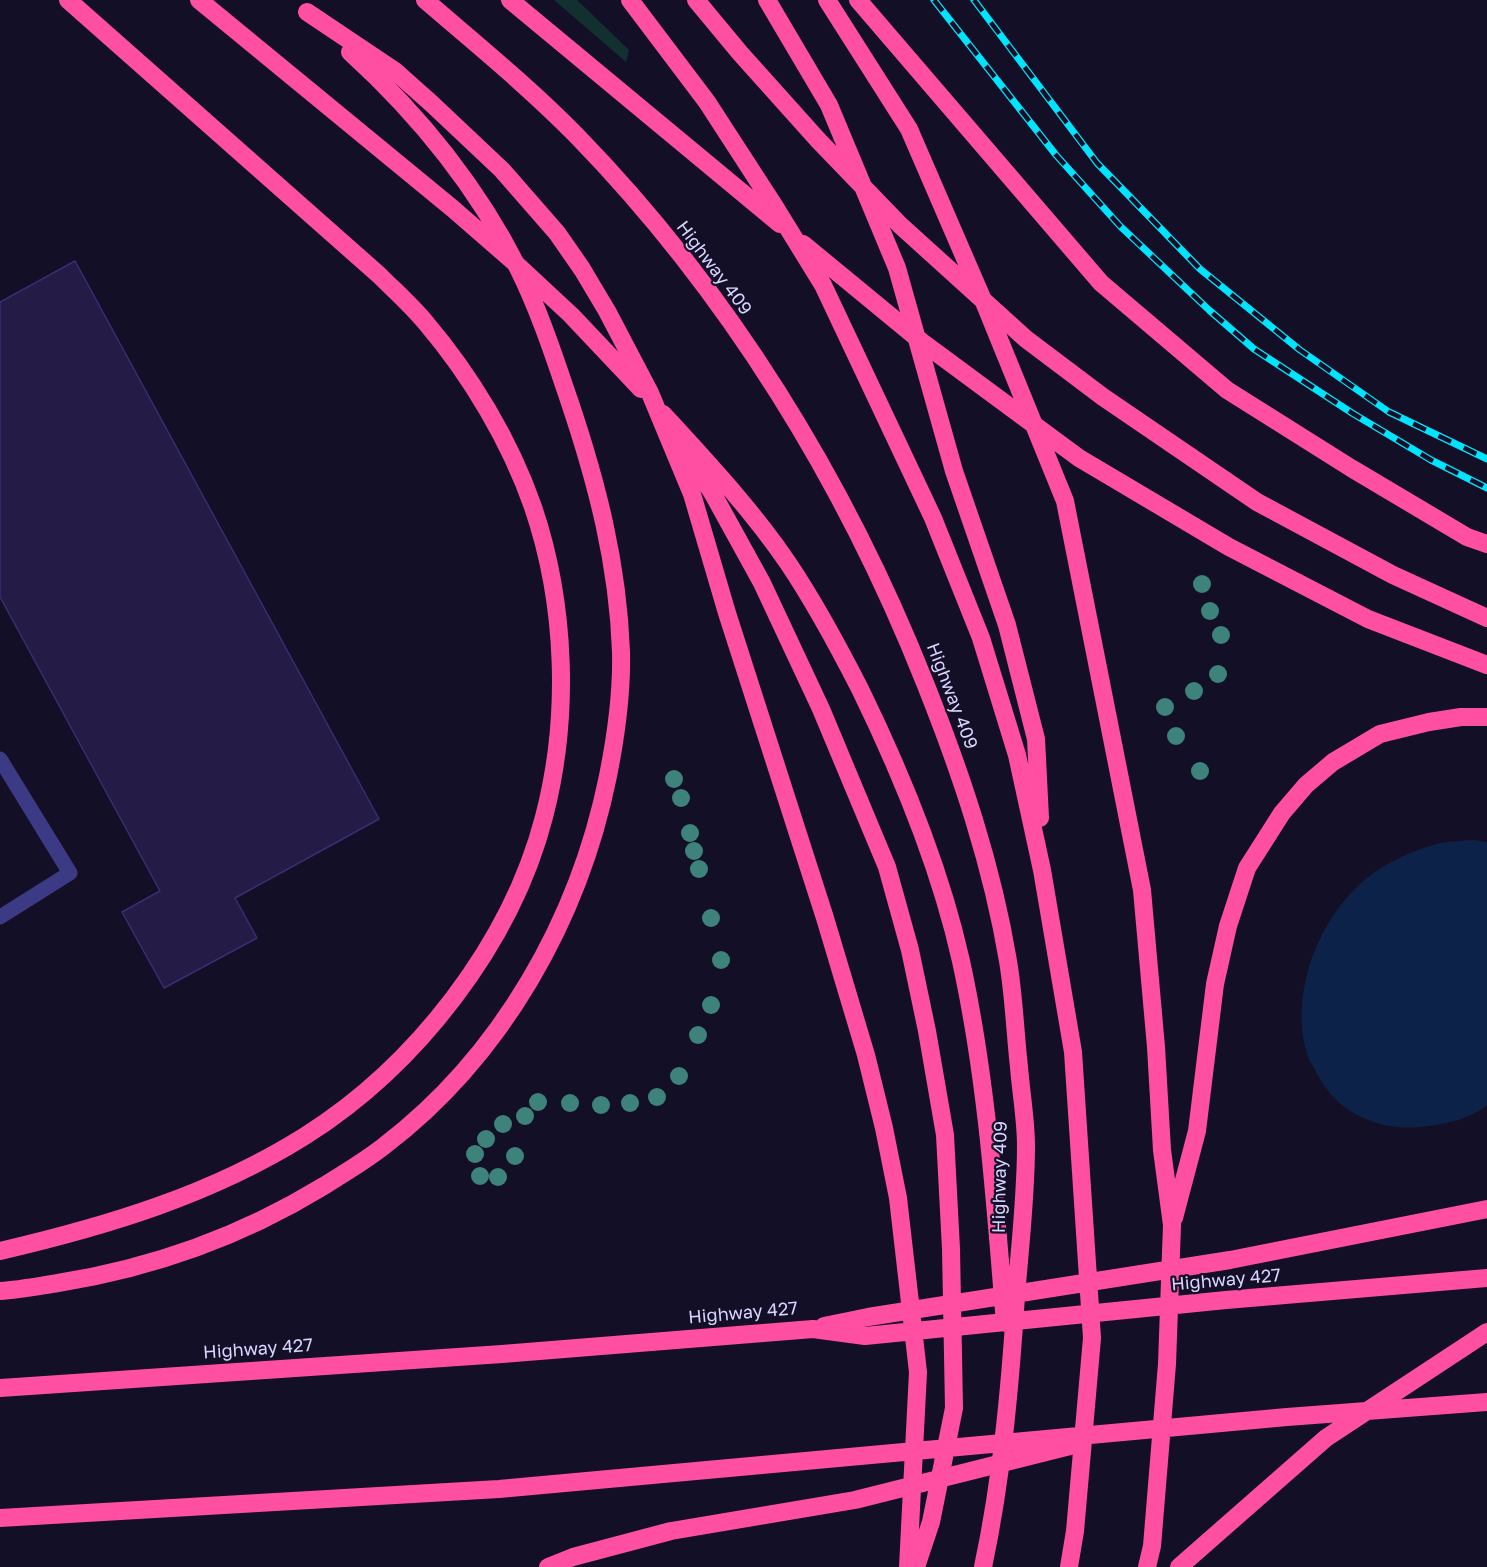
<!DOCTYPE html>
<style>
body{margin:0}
canvas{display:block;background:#130f26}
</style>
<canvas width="1487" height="1567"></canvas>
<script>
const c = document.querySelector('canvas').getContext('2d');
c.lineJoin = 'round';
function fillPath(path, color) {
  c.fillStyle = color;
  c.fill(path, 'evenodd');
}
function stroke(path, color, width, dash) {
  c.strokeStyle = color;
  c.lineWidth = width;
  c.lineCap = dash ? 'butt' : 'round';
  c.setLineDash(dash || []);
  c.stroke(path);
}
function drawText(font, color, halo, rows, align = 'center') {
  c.font = font + ' "Golos Text",sans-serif';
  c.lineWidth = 4.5;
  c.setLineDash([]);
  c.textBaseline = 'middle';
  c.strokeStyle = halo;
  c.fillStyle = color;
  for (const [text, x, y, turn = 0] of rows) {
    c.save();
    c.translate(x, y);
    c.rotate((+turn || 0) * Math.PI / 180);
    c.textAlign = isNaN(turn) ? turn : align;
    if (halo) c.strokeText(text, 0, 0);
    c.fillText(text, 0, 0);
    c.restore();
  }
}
const green = new Path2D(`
 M554,0H577L629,50L626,62Z`);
const water = new Path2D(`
 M1473,840L1487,842V1105C1469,1120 1442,1125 1419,1127C1400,1129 1383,1126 1366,1119C1343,1110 1328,1094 1317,1074C1314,1067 1308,1060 1307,1053C1290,997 1316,926 1357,887C1379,865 1412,850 1441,843C1451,841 1463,841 1473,840Z`);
const building = new Path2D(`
 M75,261L379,819L235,898L257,938L164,988L122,912L160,891L0,597V302Z`);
const minor = new Path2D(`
 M0,759L70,873L0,917`);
const highway = new Path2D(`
 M199,0L452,208L514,262L571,315L641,389
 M425,0C476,44 529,87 576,135C728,291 845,481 925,683C961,773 992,865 1008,961C1014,996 1015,1032 1019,1067C1021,1093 1026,1120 1026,1146C1026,1196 1020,1246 1016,1296C1010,1387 1002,1478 983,1567
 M510,0L780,224
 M630,0L707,102L775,207L823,285L933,518L981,638L1017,755L1042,870L1073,1052L1092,1338L1075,1531L1069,1567
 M696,0L740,53L818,140L900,225L1026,339L1103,397L1257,502L1393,575L1487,618
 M767,0L829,105L897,268L954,471L1007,625L1036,739L1040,818
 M827,0L909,129L986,307L1065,501L1142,890L1156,1047L1162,1150L1172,1225L1167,1364L1152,1546L1147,1567
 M858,0L1101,283L1227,390L1351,468L1467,537L1487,544
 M307,12L395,71L432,104L502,170L557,233L582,269L607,311L650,393L692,494L727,613L825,918L866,1055L884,1128L898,1198L918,1372L908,1567
 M803,244L922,342L1079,458L1229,547L1368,619L1487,665
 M663,414C707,462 751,509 788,563C815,603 838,646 860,689C902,775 940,867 961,961C987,1080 995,1201 1005,1323
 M686,451L713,494L762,583L821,709L887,867L910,950L927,1031L945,1135L951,1249L954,1408L931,1522L916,1567
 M1174,1218L1197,1131L1215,984L1228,926L1247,868L1282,813L1306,785L1333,762L1380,734L1429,722L1461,717H1487
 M0,1251C107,1226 211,1195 305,1136C416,1066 511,944 544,817C570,718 566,604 533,507C510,441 471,376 426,323C412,306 395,291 379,275L68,0
 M0,1291C19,1290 39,1286 58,1283C152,1268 240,1237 322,1187C343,1174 365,1161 384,1146C502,1056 579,919 608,776C616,736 622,693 621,652C618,564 597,483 569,400C554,356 539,310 518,268C477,187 417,113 350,52
 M824,1326L868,1317L1230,1260L1487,1209
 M0,1388L502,1354L813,1329L865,1336L1226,1300L1487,1278
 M0,1518L499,1489L1287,1417L1487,1402
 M548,1567L573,1557L671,1531L855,1500L1070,1446
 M1179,1567L1326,1438L1487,1332`);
const rail = new Path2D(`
 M934,0L1056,155L1120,226L1209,310L1254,349L1352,413L1431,460L1487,488
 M974,0L1097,163L1200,269L1300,350L1389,412L1487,459`);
const trees = [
 [1202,584],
 [1210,611],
 [1221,635],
 [1218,674],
 [1194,691],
 [1165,707],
 [1176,736],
 [1200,771],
 [674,779],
 [681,798],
 [690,833],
 [694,851],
 [699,869],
 [711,918],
 [721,960],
 [711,1005],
 [698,1035],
 [679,1076],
 [657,1097],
 [538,1102],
 [570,1103],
 [630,1103],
 [601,1105],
 [525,1116],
 [503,1124],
 [486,1139],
 [475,1154],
 [515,1156],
 [480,1176],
 [498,1177]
];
const streetNames = [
 ["Highway 409",714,268,53],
 ["Highway 409",952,696,69],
 ["Highway 409",1000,1177,-89],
 ["Highway 427",1226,1280,-5],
 ["Highway 427",743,1313,-5],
 ["Highway 427",258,1349,-4]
];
fillPath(green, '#12302f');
fillPath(water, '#0c2248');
fillPath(building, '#241b47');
stroke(building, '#3b2d73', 1.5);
stroke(minor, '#3d3a85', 15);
stroke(highway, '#ff4fa3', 18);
stroke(rail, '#00e5ff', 7);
stroke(rail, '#130f26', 4.5, [14]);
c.fillStyle = '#3d827b';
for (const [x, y] of trees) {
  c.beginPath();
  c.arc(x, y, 9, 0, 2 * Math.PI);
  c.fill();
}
drawText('18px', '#d9d4ff', '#130f26', streetNames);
</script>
